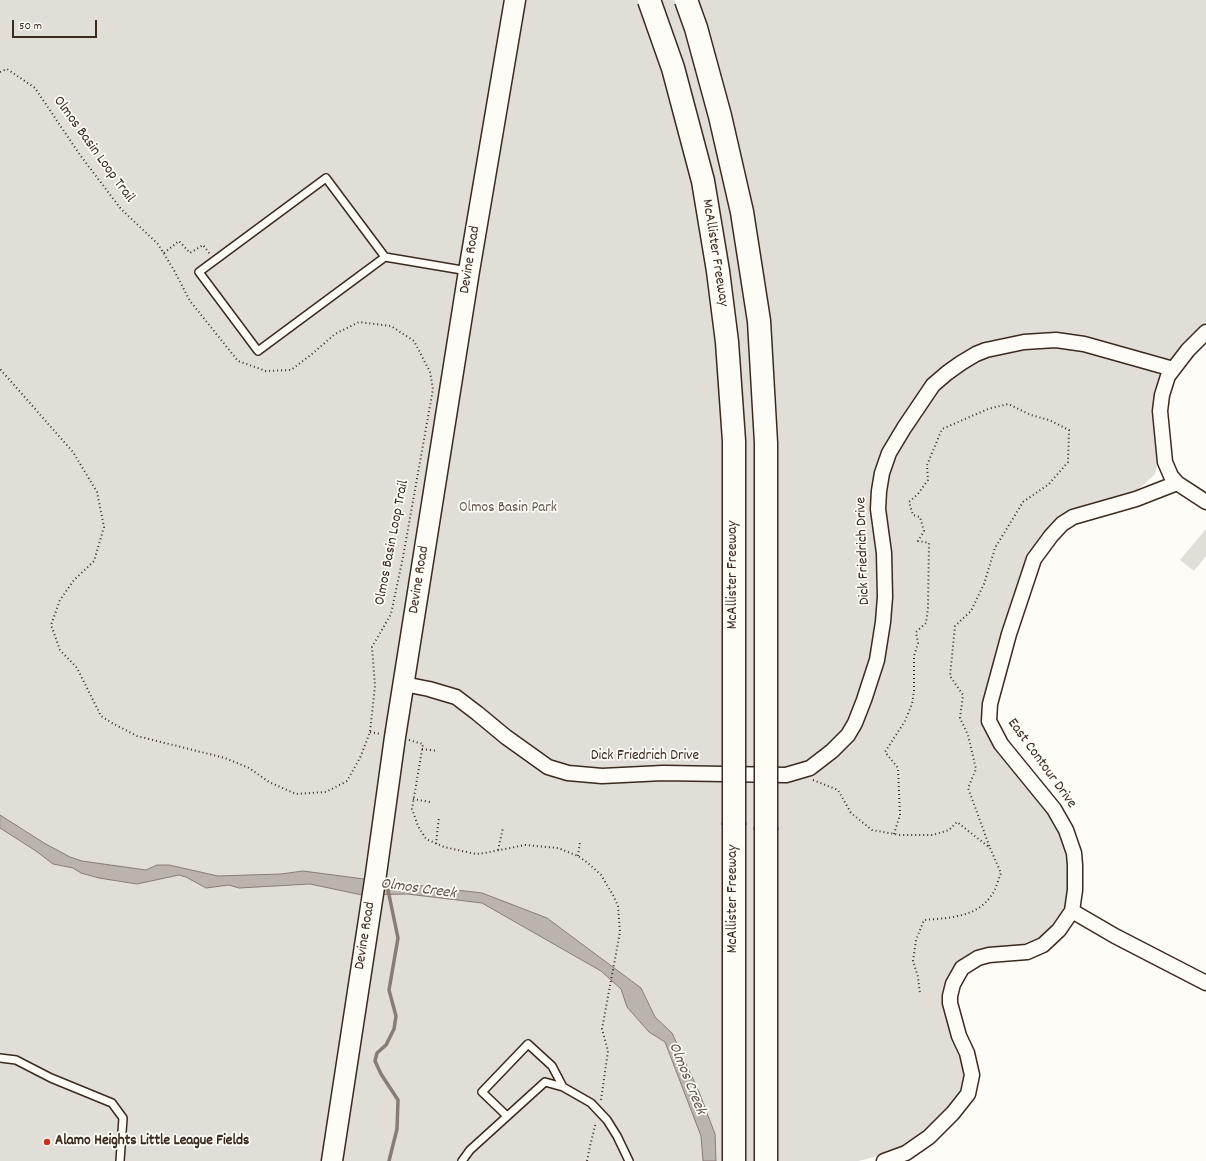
<!DOCTYPE html>
<style>
body{margin:0}
#map{position:relative;width:1206px;height:1161px;overflow:hidden;background:#fdfcf7;font-family:Dekko,sans-serif}
canvas{display:block}
.scale{position:absolute;left:12px;top:20px;width:85px;height:18px;box-sizing:border-box;border:2px solid #3b2a1e;border-top:0;padding-left:5px;font-size:12px;line-height:14px;white-space:nowrap;color:#3b2a1e;-webkit-text-stroke:3px #fdfcf7;paint-order:stroke}
</style>
<div id="map">
<canvas width="1206" height="1161"></canvas>
<div class="scale">50 m</div>
</div>
<script>
const c = document.querySelector('canvas').getContext('2d');
c.lineJoin = 'round';
function fillPath(path, color) {
  c.fillStyle = color;
  c.fill(path, 'evenodd');
}
function stroke(path, color, width, dash) {
  c.strokeStyle = color;
  c.lineWidth = width;
  c.lineCap = dash ? 'butt' : 'round';
  c.setLineDash(dash || []);
  c.stroke(path);
}
function drawText(font, color, halo, rows, align = 'center') {
  c.font = font + ' Dekko,sans-serif';
  c.lineWidth = 3.5;
  c.setLineDash([]);
  c.textBaseline = 'middle';
  c.strokeStyle = halo;
  c.fillStyle = color;
  for (const [text, x, y, turn = 0] of rows) {
    c.save();
    c.translate(x, y);
    c.rotate((+turn || 0) * Math.PI / 180);
    c.textAlign = isNaN(turn) ? turn : align;
    if (halo) c.strokeText(text, 0, 0);
    c.fillText(text, 0, 0);
    c.restore();
  }
}
const green = new Path2D(`
 M0,0H1206V324L1179,353L1160,378L1158,463L1155,474L1132,495L1057,520L985,705L1058,825L1067,843L1072,876L1067,909L1042,942L979,955L944,997C945,1012 948,1025 953,1038C958,1049 964,1060 966,1073C966,1077 966,1086 964,1091C959,1104 922,1135 910,1143C894,1152 875,1157 858,1161H0Z
 M1206,529V556L1194,571L1180,560Z`);
const water = new Path2D(`
 M0,815L44,843L70,857L82,861L146,870L157,865H169L218,876L281,874L303,871L364,879L482,893L547,918L641,988L655,1017L672,1033L699,1092L715,1134L716,1161H703L701,1136L665,1042L649,1032L641,1023L627,1007L621,989L601,971L482,903L407,894L362,895L310,884L239,888L229,885L206,888L186,877L179,875L137,884L99,878L81,873L73,868L53,864L36,851L0,828Z`);
const stream = new Path2D(`
 M388,890L398,938L389,990L396,1016L394,1029L386,1045L377,1053L375,1061L381,1074L398,1100L397,1129L389,1161`);
const path = new Path2D(`
 M0,72L7,69L35,88L80,155L121,209L158,244L175,272L190,301L238,361L266,371L291,370L312,354L335,334L359,322L391,326L414,341L430,372L433,389L403,557L391,614L372,647L375,686L370,732L360,758L347,781L326,792L296,794L269,782L249,768L225,758L137,736L112,723L101,716L77,668L60,650L51,625L60,600L74,580L94,561L104,527L97,492L73,452L0,369
 M164,253L179,241L190,253L203,245L210,254
 M370,732L381,734
 M409,740L423,744L412,809L418,826L426,839L444,847L476,854L485,853L525,845L558,848L578,856L588,863L601,875L613,895L618,906L620,932L602,1029L608,1051L601,1100
 M422,749L438,751
 M813,780L838,790L851,813L872,830L900,835H933L949,830L957,822L990,848L1001,873C998,880 996,890 991,896C976,918 947,918 924,920L916,940L913,961L918,977L920,994
 M413,799L430,802
 M894,834L900,815L898,768L885,752L905,721L912,704L914,691V656L918,643L916,632L926,623L928,608L929,543L918,541L924,531L920,517L913,515L909,502L918,494L928,480L927,465L942,429L988,409L1008,404L1031,415L1049,420L1069,430L1068,462L1049,484L1023,502L995,548L984,584L971,611L955,626L950,676L963,695L960,718L968,735L976,769L968,788L990,848
 M436,844L439,817
 M498,850L503,828
 M578,856L580,842
 M587,1161L590,1146L596,1122`);
const lane = new Path2D(`
 M385,257L258,351L199,272L326,178L385,257L468,271
 M0,1058L16,1060L51,1078L112,1103L123,1118L120,1161
 M507,1116L482,1092L528,1044L552,1066L563,1087
 M462,1161L470,1150L545,1082L563,1087L591,1103L607,1120L617,1136L629,1161`);
const street = new Path2D(`
 M1206,332L1188,350L1168,376L1162,395L1160,411L1165,462L1171,476L1177,483L1206,502
 M404,684L429,689L456,697L477,713L506,737L548,767L568,773L602,776L663,773L786,775L810,768L832,751L848,735L855,723L864,700L877,660L883,622L885,597L884,553L878,509L879,491L882,473L889,453L904,428L933,385L947,373L961,363L976,354L986,350L1024,342L1056,340L1084,344L1173,369
 M1072,911L1115,936L1206,983
 M884,1161L906,1153L929,1137L953,1113L968,1094L972,1075L967,1053L959,1036L950,1003V996L953,984L962,968L978,958L989,955L1027,952L1043,945L1059,930L1072,911L1075,890V865L1074,853L1066,830L1054,809L1001,744L989,721L990,704L1009,634L1034,559L1051,536L1062,524L1073,517L1136,499L1177,483`);
const secondary = new Path2D(`
 M332,1161L376,874L395,737L469,271L515,0`);
const highway = new Path2D(`
 M734,825V1161
 M766,1161V830`);
const highwayBridge = new Path2D(`
 M649,0L673,68L703,181L718,271L727,342L734,441V825
 M686,0L696,28L720,116L742,212L759,321L766,443V830`);
const markers = [
 [47,1142,4,"#c8321e"]
];
const streetNames = [
 ["Olmos Basin Loop Trail",93,150,54],
 ["McAllister Freeway",714,253,81],
 ["Devine Road",471,260,-81],
 ["Olmos Basin Loop Trail",393,543,-79],
 ["Dick Friedrich Drive",864,551,-92],
 ["McAllister Freeway",734,575,-90],
 ["Devine Road",420,580,-81],
 ["Dick Friedrich Drive",645,757],
 ["East Contour Drive",1041,764,54],
 ["McAllister Freeway",734,899,-90],
 ["Devine Road",366,936,-81]
];
const parkNames = [
 ["Olmos Basin Park",508,509]
];
const poiNames = [
 ["Alamo Heights Little League Fields",55,1142]
];
const waterNames = [
 ["Olmos Creek",418,890,8],
 ["Olmos Creek",686,1079,68]
];
fillPath(green, '#e1ded7');
fillPath(water, '#bbb4ad');
stroke(water, '#887d74', 1);
stroke(stream, '#887d74', 3.5);
stroke(lane, '#3b2a1e', 10);
stroke(street, '#3b2a1e', 17);
stroke(secondary, '#3b2a1e', 23);
stroke(highway, '#3b2a1e', 25);
stroke(path, '#3b2a1e', 2, [1, 3]);
stroke(lane, '#fdfcf7', 7);
stroke(street, '#fdfcf7', 14);
stroke(secondary, '#fdfcf7', 20);
stroke(highway, '#fdfcf7', 22);
stroke(highwayBridge, '#3b2a1e', 25, []);
stroke(highwayBridge, '#fdfcf7', 22);
for (const [x, y, r, color] of markers) {
  const dot = new Path2D();
  dot.arc(x, y, r, 0, 2 * Math.PI);
  c.fillStyle = color;
  c.fill(dot);
  stroke(dot, '#fdfcf7', 1.5);
}
drawText('15px', '#3b2a1e', '#fdfcf7', streetNames);
drawText('15px', '#64574c', '#fdfcf7', parkNames);
drawText('bold 15px', '#3b2a1e', '#fdfcf7', poiNames, 'left');
drawText('italic 16px', '#615349', '#fdfcf7', waterNames);
</script>
